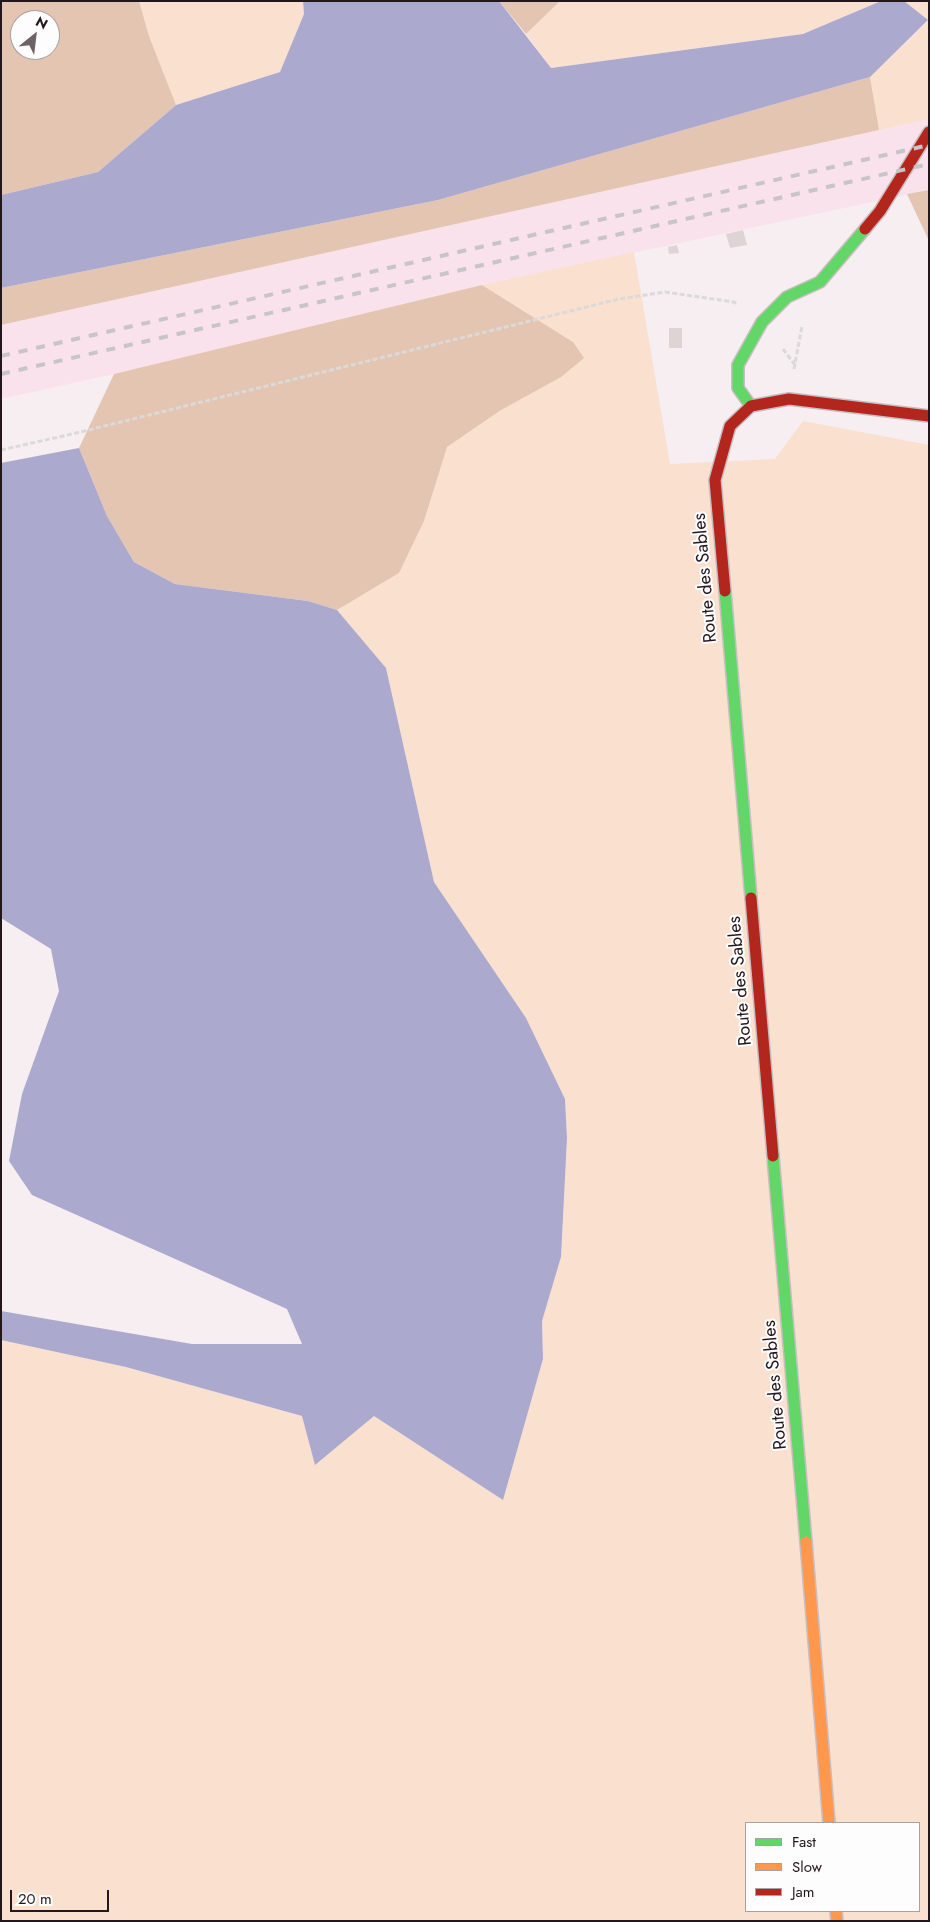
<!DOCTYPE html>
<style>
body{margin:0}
#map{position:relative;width:930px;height:1922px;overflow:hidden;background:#f6eef1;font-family:Jost,sans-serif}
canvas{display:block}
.frame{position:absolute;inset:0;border:2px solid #24171c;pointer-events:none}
.legend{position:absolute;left:745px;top:1822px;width:175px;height:90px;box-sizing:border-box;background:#fdfdfd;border:1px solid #a6a1a3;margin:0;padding:6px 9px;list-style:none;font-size:15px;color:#24171c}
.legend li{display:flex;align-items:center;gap:10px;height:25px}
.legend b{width:25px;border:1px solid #a6a1a3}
.north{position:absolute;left:10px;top:10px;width:50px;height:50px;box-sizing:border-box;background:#fdfdfd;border:1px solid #a6a1a3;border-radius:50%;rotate:29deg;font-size:14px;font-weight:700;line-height:20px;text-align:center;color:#24171c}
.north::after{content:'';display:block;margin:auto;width:18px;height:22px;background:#6e6267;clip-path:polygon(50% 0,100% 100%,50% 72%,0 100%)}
.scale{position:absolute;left:10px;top:1890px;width:99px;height:22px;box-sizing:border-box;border:2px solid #24171c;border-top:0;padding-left:6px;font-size:15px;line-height:18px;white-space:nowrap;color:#24171c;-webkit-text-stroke:4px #fdfdfd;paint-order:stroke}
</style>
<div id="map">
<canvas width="930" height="1922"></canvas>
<div class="frame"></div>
<ul class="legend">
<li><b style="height:6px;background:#63d668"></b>Fast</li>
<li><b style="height:6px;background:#ff974d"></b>Slow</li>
<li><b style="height:6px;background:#b3261e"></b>Jam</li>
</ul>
<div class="north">N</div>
<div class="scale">20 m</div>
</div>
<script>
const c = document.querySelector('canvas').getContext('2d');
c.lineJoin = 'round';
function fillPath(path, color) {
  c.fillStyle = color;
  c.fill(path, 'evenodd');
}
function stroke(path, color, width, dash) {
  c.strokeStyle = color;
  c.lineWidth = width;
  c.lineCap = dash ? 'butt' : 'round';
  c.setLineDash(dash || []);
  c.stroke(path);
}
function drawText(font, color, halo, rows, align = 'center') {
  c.font = font + ' Jost,sans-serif';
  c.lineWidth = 4;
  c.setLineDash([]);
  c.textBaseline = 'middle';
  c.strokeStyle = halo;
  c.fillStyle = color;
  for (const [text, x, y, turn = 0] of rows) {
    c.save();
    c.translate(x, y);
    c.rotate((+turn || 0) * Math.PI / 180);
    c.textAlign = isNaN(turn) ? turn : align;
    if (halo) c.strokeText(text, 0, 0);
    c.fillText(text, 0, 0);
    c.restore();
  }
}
const built = new Path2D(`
 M929,119V190L482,285L114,374L1,399V325Z`);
const green = new Path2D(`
 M139,1H303L304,14L280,72L176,105L149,36Z
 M560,1H881L803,34L551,68L526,34Z
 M904,1H929V119L879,130L870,77L928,21Z
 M634,252L670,464L775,459L803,421L929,445V1921H1V1340L126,1367L302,1416H374L503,1500L543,1359L542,1321L561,1257L567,1138L565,1099L526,1018L434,882L386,668L337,610L399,573L424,521L447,447L501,410L573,342L482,285ZM746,1823H919V1911H746Z`);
const forest = new Path2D(`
 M1,1H139L149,36L176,105L98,172L1,195ZM20,20H50V50H20Z
 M499,1H560L526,34Z
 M870,77L879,130L1,325V288L438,200Z
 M929,190V241L907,194Z
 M482,285L573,342L584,358L561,377L501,410L447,447L424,521L399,573L337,610L308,601L175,584L134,562L107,516L79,448L114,374Z`);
const water = new Path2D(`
 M303,1H499L551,68L803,34L881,1H904L928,20L870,77L438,200L1,288V195L98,172L176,105L280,72L304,14Z
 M79,448L107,516L134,562L175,584L308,601L337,610L386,668L434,882L526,1018L565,1099L567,1138L561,1257L542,1321L543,1359L503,1500L374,1416L315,1465L302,1416L126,1367L1,1340V1311L192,1344H302L287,1309L32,1195L9,1161L22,1094L59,991L51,949L1,918V463Z`);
const building = new Path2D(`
 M743,230L747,245L730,248L726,234Z
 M677,245L679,253L669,254L668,247Z
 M669,328H682V348H669Z`);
const path = new Path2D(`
 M783,349L795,365
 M794,369L802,326
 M1,450L72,434L619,299L665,292L734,302L738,305`);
const fast = new Path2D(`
 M751,406L738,388V365L762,322L787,297L820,282L865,229
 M725,591L751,898
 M773,1156L806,1542`);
const slow = new Path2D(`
 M806,1542L829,1823
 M836,1911L837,1921`);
const jam = new Path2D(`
 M865,229L880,211L929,132
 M751,406L789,399L929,416
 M725,591L715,480L730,426L751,406
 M751,898L773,1156`);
const rail = new Path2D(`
 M1,356L929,145
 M1,374L929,164`);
const streetNames = [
 ["Route des Sables",706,578,-95],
 ["Route des Sables",741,981,-95],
 ["Route des Sables",776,1385,-95]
];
fillPath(built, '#fae2ec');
fillPath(green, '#f9e0cf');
fillPath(forest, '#e3c5b2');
fillPath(water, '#aca9cf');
fillPath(building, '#dfd4d4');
stroke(fast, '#c8bec2', 14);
stroke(slow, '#c8bec2', 14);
stroke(jam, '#c8bec2', 14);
stroke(path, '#dcd9da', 3, [5, 2.5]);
stroke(fast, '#63d668', 11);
stroke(slow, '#ff974d', 11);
stroke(jam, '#b3261e', 11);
stroke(rail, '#c8c5c6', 4, [9, 9]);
drawText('18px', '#24171c', '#fdfdfd', streetNames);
</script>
